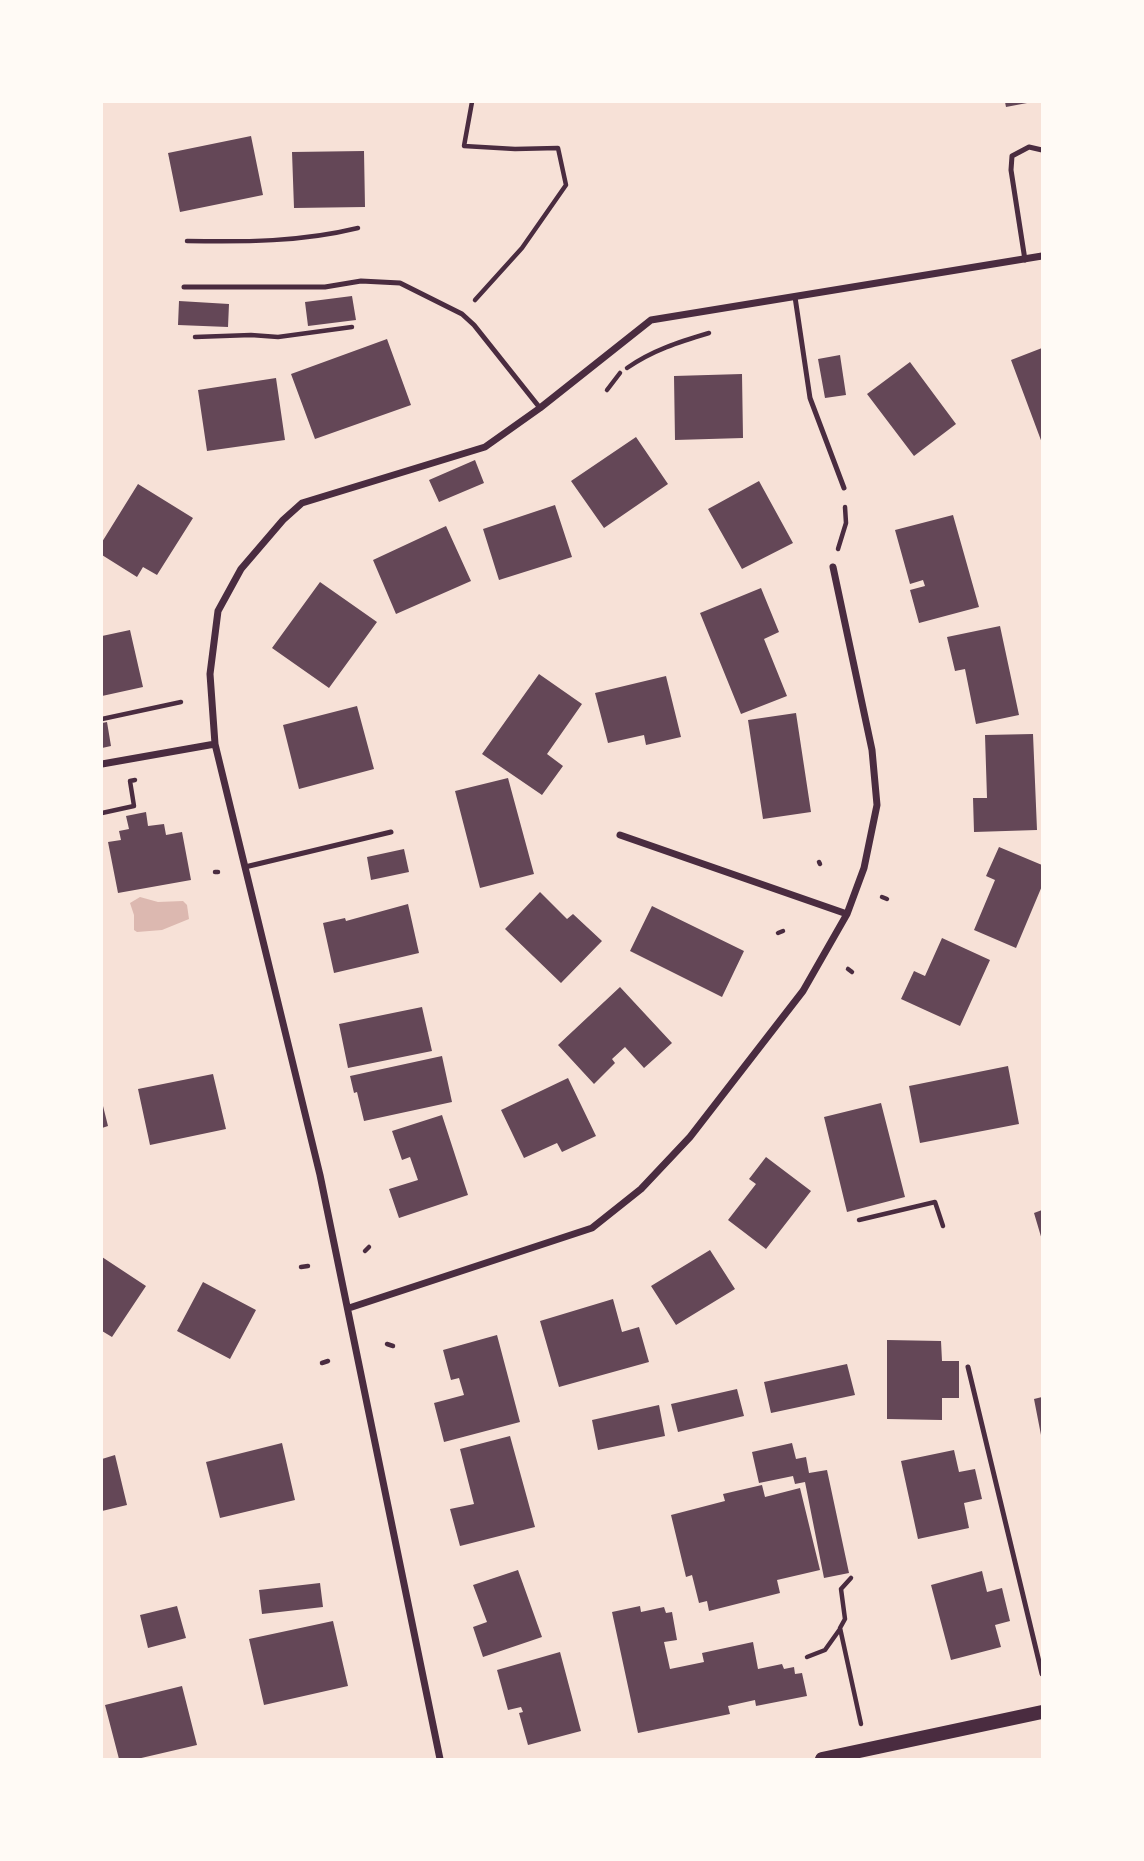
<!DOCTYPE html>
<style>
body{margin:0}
#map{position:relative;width:1144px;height:1861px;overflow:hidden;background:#f7e1d7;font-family:Manrope,sans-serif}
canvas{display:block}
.frame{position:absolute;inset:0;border:103px solid #fffaf5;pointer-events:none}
</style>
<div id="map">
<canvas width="1144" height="1861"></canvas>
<div class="frame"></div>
</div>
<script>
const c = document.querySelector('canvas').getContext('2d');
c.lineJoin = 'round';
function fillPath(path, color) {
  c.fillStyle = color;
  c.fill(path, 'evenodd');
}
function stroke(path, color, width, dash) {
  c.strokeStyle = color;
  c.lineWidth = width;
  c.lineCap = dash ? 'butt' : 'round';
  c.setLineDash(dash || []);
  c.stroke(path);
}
const water = new Path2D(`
 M140,897L158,902L183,901L187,905L189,919L162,930L137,932L134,930V915L130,903Z`);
const building = new Path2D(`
 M1005,102H1027V103L1006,107Z
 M251,136L263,195L180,212L168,153Z
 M364,151L365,207L294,208L292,152Z
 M352,296L356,320L308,326L305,302Z
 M179,301L229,304L228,327L178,325Z
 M387,339L411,405L315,439L291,374Z
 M1042,348V443L1011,360Z
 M840,355L846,395L825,398L818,359Z
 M910,362L956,424L914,456L867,394Z
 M742,374L743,438L675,440L674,376Z
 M276,378L285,440L207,451L198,390Z
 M636,437L668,484L604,528L571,481Z
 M475,460L484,483L439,502L429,480Z
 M759,481L793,543L742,569L708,509Z
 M138,484L193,518L157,575L143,567L137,577L102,555V542Z
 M555,505L572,557L499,580L483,529Z
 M953,515L979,607L919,623L910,590L925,586L923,580L910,584L895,530Z
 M446,526L471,581L396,614L373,560Z
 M320,582L377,622L329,688L272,648Z
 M761,588L779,632L764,639L787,696L741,714L700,613Z
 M1000,626L1019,715L976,724L965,669L955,671L947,637Z
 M130,630L143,687L102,696V636Z
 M539,674L582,704L547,754L563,766L542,795L482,754Z
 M666,676L681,737L646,745L644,735L608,743L595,693Z
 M357,706L374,769L299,789L283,725Z
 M796,713L811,812L763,819L748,720Z
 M107,722L111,746L102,748V723Z
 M1033,734L1037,830L974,832L973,798H987L985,735Z
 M508,778L534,874L480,888L455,791Z
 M146,812L148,826L164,824L166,835L182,832L191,880L118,893L108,842L121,840L119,831L129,829L126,816Z
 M999,847L1042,865V886L1016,948L974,930L995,880L986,876Z
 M404,849L409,872L371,880L367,857Z
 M540,892L567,919L573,914L602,941L561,983L505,929Z
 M408,904L419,953L334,973L323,923L345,918L346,921Z
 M652,906L744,951L722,997L630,951Z
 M942,938L990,960L960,1026L901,999L914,971L925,976Z
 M620,987L672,1043L644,1068L625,1047L612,1059L615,1063L594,1084L558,1045Z
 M422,1007L432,1051L348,1068L339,1024Z
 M442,1056L452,1102L364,1121L357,1092L354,1093L350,1076Z
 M1008,1066L1019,1124L920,1143L909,1086Z
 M213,1074L226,1129L150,1145L138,1089Z
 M568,1078L596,1136L562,1152L557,1143L524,1158L501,1110Z
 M102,1102L108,1126L102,1128Z
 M881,1103L905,1197L847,1212L824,1117Z
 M442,1115L468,1195L399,1218L389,1189L418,1180L410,1157L402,1160L392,1131Z
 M766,1157L811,1191L766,1249L728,1220L756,1184L749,1179Z
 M1042,1210V1240L1034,1213Z
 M710,1250L735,1289L676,1325L651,1286Z
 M102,1257L146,1286L112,1337L102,1331Z
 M203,1282L256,1310L230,1359L177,1331Z
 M613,1299L622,1332L639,1327L649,1362L559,1387L540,1321Z
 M497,1335L520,1422L444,1442L434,1403L464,1395L459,1378L451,1380L443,1350Z
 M887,1340L941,1341L942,1361H959V1398H942V1420L887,1419Z
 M847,1364L855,1395L771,1413L764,1382Z
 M737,1389L744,1416L678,1432L671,1404Z
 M1042,1397V1435H1041L1034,1399Z
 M659,1405L665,1436L598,1450L592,1420Z
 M510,1436L535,1527L460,1546L450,1509L474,1504L460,1449Z
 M282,1443L295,1500L220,1518L206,1462Z
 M792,1443L796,1459L806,1457L809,1473L827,1470L849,1573L824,1578L805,1482L795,1484L793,1476L759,1483L752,1452Z
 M954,1450L959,1472L975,1469L982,1499L964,1503L969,1528L918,1539L901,1461Z
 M115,1455L127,1505L102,1511V1459Z
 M762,1485L765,1497L800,1488L820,1570L777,1580L780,1593L709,1611L707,1601L699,1603L692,1575L686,1577L671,1515L725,1501L723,1494Z
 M518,1570L542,1637L483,1657L473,1627L487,1622L473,1585Z
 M982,1571L987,1592L1002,1588L1010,1621L995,1625L1001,1647L951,1660L931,1585Z
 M320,1583L323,1607L262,1614L259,1590Z
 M177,1606L186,1638L148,1648L140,1615Z
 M640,1606L641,1612L664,1607L666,1613L672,1612L677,1640L664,1642L670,1669L704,1662L702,1653L753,1642L758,1669L782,1664L784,1669L794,1667L795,1674L802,1673L807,1696L756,1706L755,1700L728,1706L730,1714L638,1733L612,1612Z
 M333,1621L348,1686L264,1705L249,1639Z
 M560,1652L581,1731L528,1745L519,1713L523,1712L521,1707L508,1710L497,1670Z
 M182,1686L197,1745L137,1759H119L105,1705Z`);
const path = new Path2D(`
 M472,102L464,146L515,149L558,148L566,185L522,248L475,300
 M187,241C245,242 301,242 358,228
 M195,337L251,335L278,337L352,327
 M627,368C653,350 679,342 709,333
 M607,390L620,373
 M838,549L846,523L845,507
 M102,719L181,702
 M102,813L134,806L130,781L135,780
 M819,862L820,864
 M215,872H218
 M882,897L887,899
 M778,933L783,931
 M848,969L852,972
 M859,1220L935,1202L943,1226
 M365,1251L369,1247
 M301,1267L308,1266
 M387,1344L393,1346
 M322,1363L328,1361
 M851,1578L841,1589L845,1619L840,1628L861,1724
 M807,1657L825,1650L840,1629`);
const service = new Path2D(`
 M1025,260L1011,170L1012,156L1029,147L1042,150
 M184,287H325L361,281L400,283L462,314L474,325L540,408
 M795,297L810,398L844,488
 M245,867L391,832
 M968,1367L1042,1674`);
const minor = new Path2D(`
 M215,744L320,1175L440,1759
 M102,764L215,744L210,674L218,611L241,569L283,520L302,503L485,447L540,408L651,320L1042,256
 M620,835L847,914
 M349,1308L592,1228L641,1189L690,1137L803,991L847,914L864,868L877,805L872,750L833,567`);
const secondary = new Path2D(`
 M822,1759L1042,1712`);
fillPath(water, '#dcb8b0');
fillPath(building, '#644757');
stroke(path, '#4a2c40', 4.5);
stroke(service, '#4a2c40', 5);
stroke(minor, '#4a2c40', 7);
stroke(secondary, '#4a2c40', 14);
</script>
